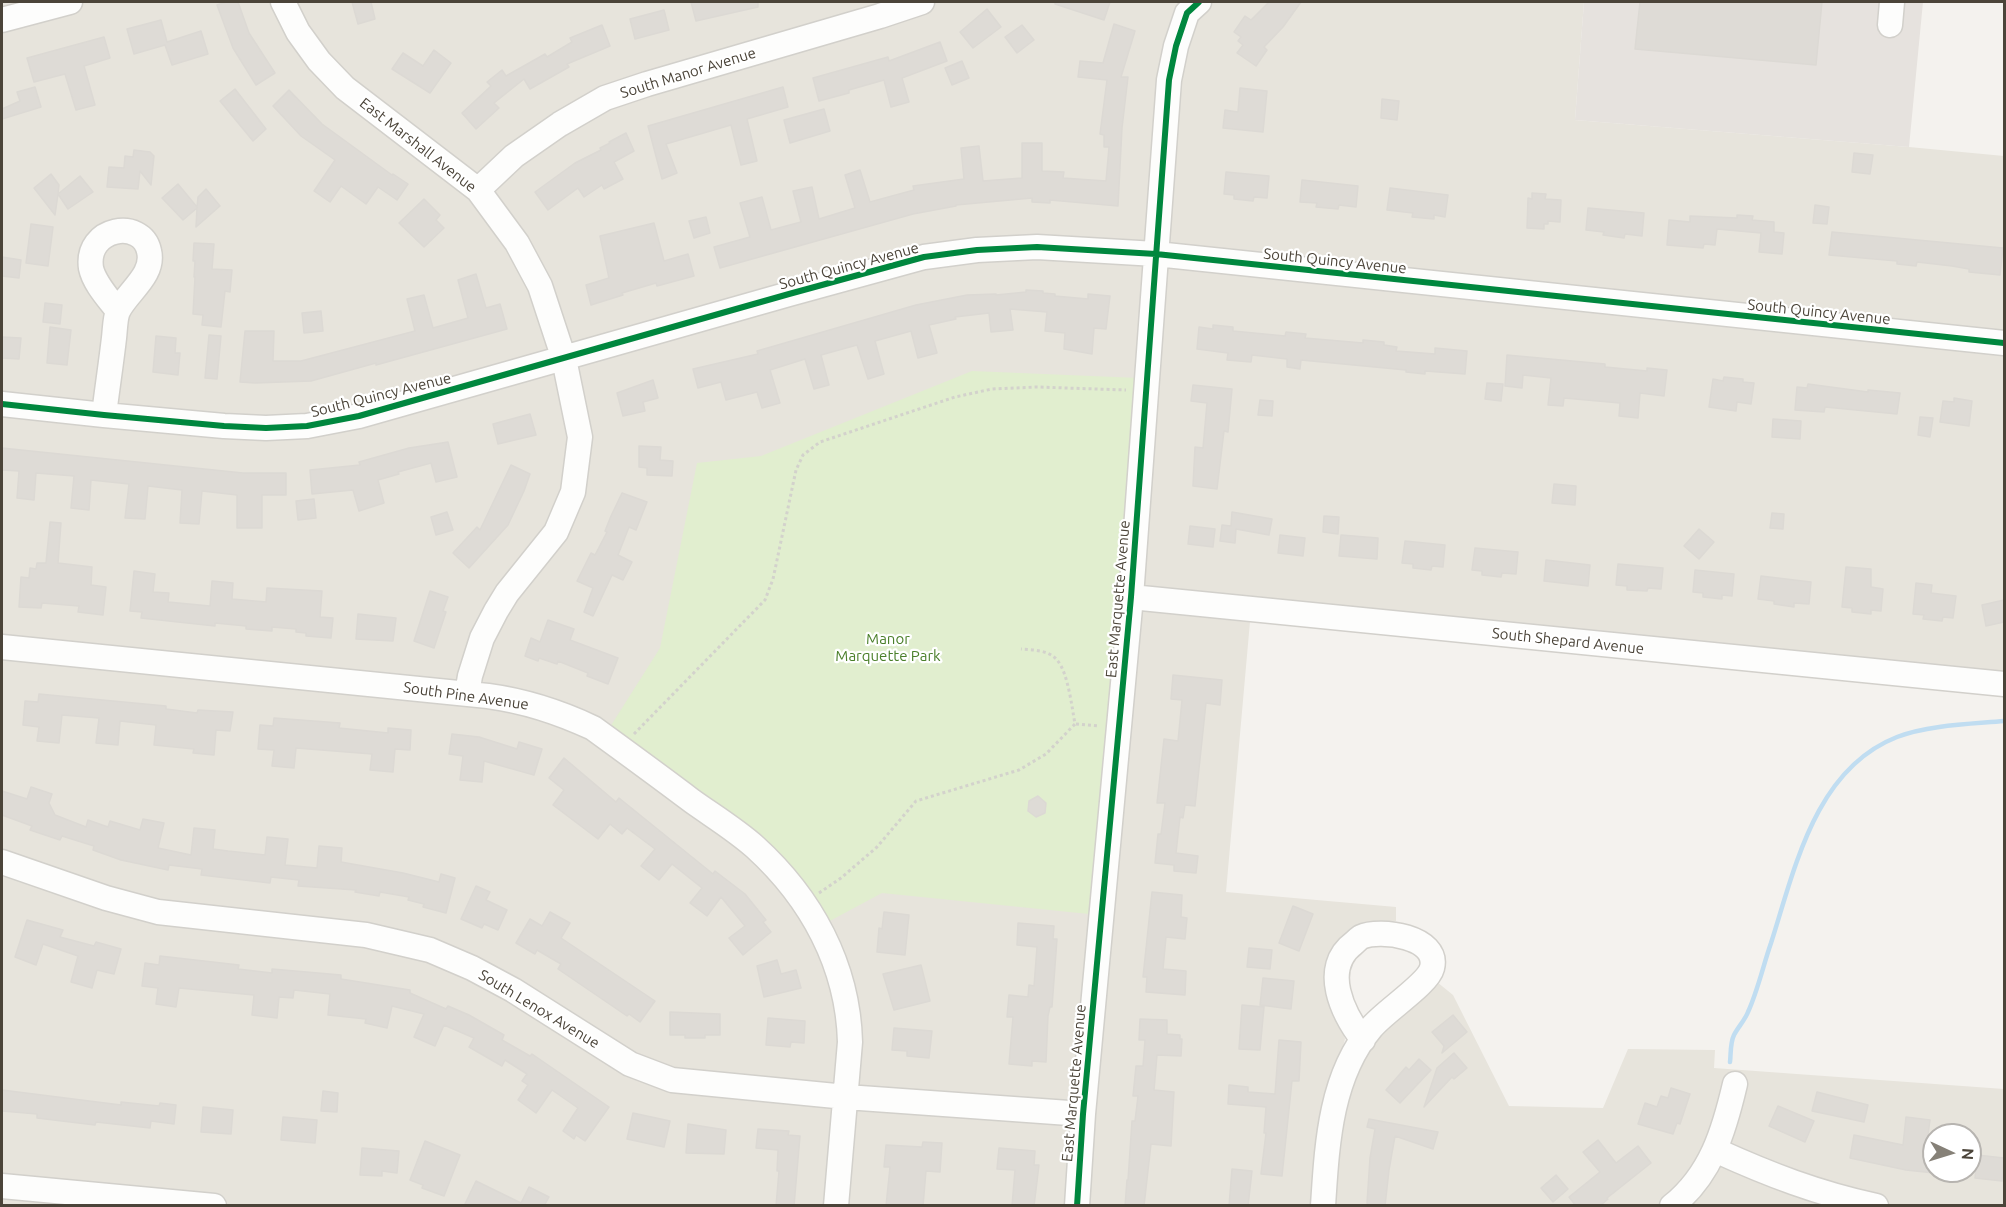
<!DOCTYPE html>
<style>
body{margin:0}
#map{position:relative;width:2006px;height:1207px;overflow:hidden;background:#f4f2ee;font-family:Ubuntu,sans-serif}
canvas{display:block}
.frame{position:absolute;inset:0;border:3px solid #4b4439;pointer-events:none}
.north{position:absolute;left:1922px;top:1123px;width:60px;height:60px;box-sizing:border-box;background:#fff;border:2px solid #b7b4b0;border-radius:50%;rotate:94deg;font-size:16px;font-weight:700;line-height:24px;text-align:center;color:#4b4439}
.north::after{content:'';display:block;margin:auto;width:21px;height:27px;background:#868178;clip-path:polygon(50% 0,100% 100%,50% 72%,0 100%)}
</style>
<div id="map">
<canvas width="2006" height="1207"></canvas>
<div class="frame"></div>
<div class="north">N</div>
</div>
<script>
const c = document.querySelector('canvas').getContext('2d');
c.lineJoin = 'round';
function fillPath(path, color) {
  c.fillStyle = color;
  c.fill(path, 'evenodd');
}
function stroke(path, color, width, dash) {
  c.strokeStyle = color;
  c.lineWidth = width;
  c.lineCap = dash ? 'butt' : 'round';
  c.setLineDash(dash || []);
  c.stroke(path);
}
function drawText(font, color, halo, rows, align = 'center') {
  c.font = font + ' Ubuntu,sans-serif';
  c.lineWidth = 4.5;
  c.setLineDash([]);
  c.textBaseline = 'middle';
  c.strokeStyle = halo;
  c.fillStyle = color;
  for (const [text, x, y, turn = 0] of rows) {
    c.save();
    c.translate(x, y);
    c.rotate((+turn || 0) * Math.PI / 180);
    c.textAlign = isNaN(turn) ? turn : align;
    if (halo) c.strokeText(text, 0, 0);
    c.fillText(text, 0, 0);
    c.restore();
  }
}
const residential = new Path2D(`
 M2,2H1584L1575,120L1909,147L2004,156V676L1252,599L1226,892L1396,907V921L1377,922L1353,933L1342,1028L1345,1039L1335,1079L1391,1022L1437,982L1453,995L1509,1106L1603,1108L1628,1049L1715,1050L1714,1068L2004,1089V1205L2,1206ZM1934,1135H1970V1171H1934Z`);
const industrial = new Path2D(`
 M1584,2H1923L1909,147L1575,120Z`);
const green = new Path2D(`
 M972,371L1139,378L1089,914L882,893L826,923L610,727L660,648L697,463L761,456Z`);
const stream = new Path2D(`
 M1730,1062C1731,1054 1730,1043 1734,1035C1738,1027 1745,1020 1748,1012C1758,990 1763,966 1771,943C1795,868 1815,769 1897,737C1928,725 1971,724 2004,721`);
const building = new Path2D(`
 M227,2H238L249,33L275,73L256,85L233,48L217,5Z
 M352,2H371L375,19L358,24Z
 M691,2H758V7L696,21Z
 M1055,2H1110L1104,20L1055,4Z
 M1269,2H1301L1283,27L1264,47L1267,50L1256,66L1237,53L1243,45L1238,41L1241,37L1234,32L1245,16L1251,20Z
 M1640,2H1822L1816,65L1635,49Z
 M987,9L1001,27L973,48L960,32Z
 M664,10L669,30L635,39L630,19Z
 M161,20L167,42L201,31L208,54L172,65L165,45L134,54L127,29Z
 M1114,24L1135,31L1121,77H1128L1122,128L1118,206L1050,200V203L1032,202V198L956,205V206L913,214L720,268L714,247L750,237L740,203L762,197L771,230L801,222L793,191L812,187L819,219L855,208L845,175L860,170L870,202L914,190L913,186L964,179L961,148L979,146L983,181L1022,178V143H1042V171L1064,172L1063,178L1106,181L1109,147H1104V135L1100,134L1107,80L1078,77L1080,61L1103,63Z
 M602,25L610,46L567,64L569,67L530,89L524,79L494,103L499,108L476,129L462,113L491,86L487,82L502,70L506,76L545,54L547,57L572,42L570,38Z
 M1022,25L1034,40L1017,53L1005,37Z
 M104,37L110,58L84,66L95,105L76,110L65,74L34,82L27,58Z
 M940,42L947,61L902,78L909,102L891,107L884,80L849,90V93L819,101L813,78L888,57L889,61Z
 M434,50L451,63L430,93L392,69L403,53L423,66Z
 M962,61L969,78L952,85L945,68Z
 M35,87L41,107L2,119V109L20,101L17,92Z
 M783,87L788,107L747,119L757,161L741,165L731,125L666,144L677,173L662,179L648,126Z
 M1240,88L1267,91L1263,132L1223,128L1225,110L1238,112Z
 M235,89L266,129L253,141L220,101Z
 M289,90L322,124L392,175L393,174L408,184L397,200L378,187L366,204L341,186L330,202L314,191L335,160L301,136L273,106Z
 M1382,99L1399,101L1397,120L1381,118Z
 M824,109L830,131L790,143L784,120Z
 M626,133L634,151L614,162L623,179L604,189L602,185L584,197L578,188L548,210L535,192L575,163L601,150L600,148L610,143L609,142Z
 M134,150L150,152L154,156L151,185L140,171L138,189L107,187L109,167L124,168L125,156L133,157Z
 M1854,153L1873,155L1870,174L1852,172Z
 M1226,172L1269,176L1267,198L1254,197L1253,201L1234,199V195L1224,194Z
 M51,174L59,185L58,194L80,176L93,192L68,209L58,194L55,215L34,188Z
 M1302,180L1358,186L1356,207L1339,205L1338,209L1316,207L1317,203L1300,202Z
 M178,184L197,207L198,197L206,189L220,206L196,227L197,208L183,220L162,198Z
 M1390,188L1448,195L1445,217L1434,215V219L1412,217L1413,213L1387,210Z
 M1532,193L1546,194L1545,199L1561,200L1560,222L1548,221V224H1544V229L1527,228L1528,198L1532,199Z
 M424,199L440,215L436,220L444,228L424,247L399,223Z
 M1815,205L1829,207L1827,224L1813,223Z
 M1588,208L1644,213L1642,236L1625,234L1624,238L1603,235L1604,232L1586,230Z
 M1737,215L1753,216L1752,220L1774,222V232L1784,233L1782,254L1759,252L1761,233L1717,229L1715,245L1704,244L1703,248L1667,245L1669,220L1690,222V216L1737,218Z
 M706,217L710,233L694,238L689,221Z
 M654,223L664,261L688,254L694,276L657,286L656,283L622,293L623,295L591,305L586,285L609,278L600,236Z
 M31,224L53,227L48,266L26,263Z
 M1832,232L2003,248L2000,275L1969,272V269L1952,266L1917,262L1916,266L1897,264V261L1829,255Z
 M194,243L214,244L212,269L232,270L230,292L225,291L221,327L202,325L203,315L193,314L195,277H194L195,261H193Z
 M2,257L21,260L19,278L2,276Z
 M476,274L486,308L500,304L507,329L376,365V363L311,381L255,383L240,382L245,331H274L273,361H301L415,331L407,299L424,295L433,328L468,318L458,280Z
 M1026,290L1043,291V293L1055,294V296L1088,299V294L1110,296L1106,329L1094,328L1092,354L1064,349L1065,333L1045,331L1047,312L1010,309L1013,330L991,332L989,313L955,317L956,319L929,325L937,353L918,358L911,331L875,341L884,374L868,379L857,345L821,355L829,385L814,389L805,359L770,370L780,403L762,408L757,392L726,400L721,382L698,388L693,369L758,354L757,351L916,305L967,295L996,294V295L1026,292Z
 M45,303L62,305L60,324L43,322Z
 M321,311L323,331L304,333L302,313Z
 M1213,325L1233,327V331L1285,336L1286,332L1306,334L1305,338L1363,343V340L1384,342V345L1397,347L1396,351L1435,354V348L1467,351L1465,374L1425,371V374L1406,372V370L1301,360L1300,369L1287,367V359L1252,355L1251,362L1227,360L1228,353L1197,349L1199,327L1213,329Z
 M50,327L71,330L67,365L47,363Z
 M209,335L221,336L217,379L205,378Z
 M156,336L176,338L175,353H180L178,375L153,372Z
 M2,337L21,338L19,359L2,358Z
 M1507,355L1605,364V367L1647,371V368L1667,370L1664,396L1640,393L1638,418L1619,416L1620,403L1564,398L1563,406L1548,405L1551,378L1523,375L1522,388L1505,386Z
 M1724,377L1743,379V382L1754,383L1751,404L1737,402L1736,411L1709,407L1713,379L1723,381Z
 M653,380L658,398L643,402L645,411L623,416L617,393Z
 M1487,383L1503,384L1501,401L1485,399Z
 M1808,384L1868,392V390L1900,393L1897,414L1825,407L1824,412L1795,410L1797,387L1807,388Z
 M1193,385L1232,389L1228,432L1224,431L1217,489L1193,486L1195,447L1203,448L1207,403L1191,401Z
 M1954,398L1972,401L1969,426L1940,422L1943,401L1954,402Z
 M1260,400L1273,401L1272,416L1258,415Z
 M530,414L536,435L498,444L493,424Z
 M1920,417L1933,418L1930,437L1918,435Z
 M1773,419L1801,421L1800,439L1772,437Z
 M448,442L457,477L436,482L431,463L398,472L399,474L378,480L384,503L359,511L353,490L312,494L310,470L360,465L359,462L409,448Z
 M639,446L661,447L660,460L673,461L672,476L647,475V468L639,467Z
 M2,448L243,473H286V495H262V528H237V495L202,491L199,524L180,523L182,490L148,486L145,519L125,518L129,484L91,480L89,510L71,508L74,476L36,473L34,500L17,498L19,471L2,470Z
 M511,465L530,474L524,491L508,525L469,568L453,553L477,527L480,530Z
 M1554,484L1576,486L1575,505L1552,503Z
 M622,493L647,502L636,530L629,527L618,555L632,562L623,580L612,575L593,616L584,612L593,588L577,581L591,553L595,555L607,532L605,531L611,516Z
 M314,499L316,518L298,520L296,501Z
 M447,512L453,530L436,535L431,517Z
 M1232,512L1272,519L1269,535L1236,529L1235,543L1220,541L1222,525L1231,526Z
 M1772,513L1784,514L1783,529L1770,528Z
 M1324,516L1339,517L1338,534L1323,532Z
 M50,522L61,523L58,563L92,567L91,585L106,587L103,615L78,612L79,606L42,603L41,608L19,607L21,577L29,578L30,568L36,569L37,563H46Z
 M1190,526L1215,529L1213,547L1188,544Z
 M1699,529L1714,542L1699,559L1684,546Z
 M1280,535L1305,538L1303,556L1278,553Z
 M1341,535L1378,538L1377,559L1339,556Z
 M1405,541L1445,545L1443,567L1432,566L1431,570L1413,568V564L1402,563Z
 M1475,548L1518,552L1516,574L1502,573L1501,577L1482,575V571L1472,570Z
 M1546,560L1590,565L1588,586L1544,581Z
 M1618,564L1663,568L1661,589L1648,588L1647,591L1627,590V586L1616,585Z
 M1846,567L1871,569V587L1883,589L1881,611L1871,610V614L1852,612V608L1842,607Z
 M1695,570L1734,574L1732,596L1722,595V599L1703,597V593L1693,592Z
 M134,571L155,574L153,592L169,593L168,602L210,606L212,581L233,583L232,599L266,602L267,588L322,591L320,617L333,618L331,638L306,636V633L296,632V629L272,627V631L246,629V626L215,623V626L141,618L142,612L130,611Z
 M1761,576L1811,582L1809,604L1794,603V607L1774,604V601L1758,599Z
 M1916,583L1932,585L1931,593L1956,596L1953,618L1943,617L1942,621L1923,619L1924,615L1913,614Z
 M430,591L448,597L443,611L446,612L434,648L414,641Z
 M2004,600V622L1986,626L1982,605Z
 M358,614L396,618L393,641L356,639Z
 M548,620L574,629L570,640L618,658L608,684L587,676L588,673L558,661L557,664L539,658L538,661L525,656L531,638L540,642Z
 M1173,675L1222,680L1220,705L1206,703L1195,806L1185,805L1183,818L1180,817L1176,853L1198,856L1196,873L1174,871V865L1155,863L1158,834H1161L1165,803H1157L1164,739L1178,741L1182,700L1171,699Z
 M39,694L166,706V709L197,713L198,710L233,712L230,731L216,730L214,755L193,753L194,749L154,745L156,725L120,721L118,745L96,743L99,718L62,715L59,743L37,741L39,727L23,725L25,701L38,702Z
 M274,718L340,723L339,728L388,733V728L411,730L410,750L395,749L393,772L370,770L372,754L296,748L294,768L272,766L274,750L258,749L260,725L273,726Z
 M452,734L479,737L517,749L519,742L542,749L534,775L484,761L482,782L460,780L463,756L449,754Z
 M564,758L616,802L619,798L713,874L715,871L745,894L766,920L763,922L771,932L743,955L729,938L745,926L721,897L707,916L690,903L702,888L672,864L659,880L641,866L655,849L627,828L622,834L610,824L598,839L553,805L564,790L549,778Z
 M31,787L52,794L49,803L55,815L86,827L88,820L108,827L110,821L140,830L143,819L164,823L158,848L191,855L194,828L215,830L213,849L228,851L265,855L267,837L288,839L285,865L317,868L319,846L342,848L341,862L403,873L439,882L441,874L455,878L446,913L423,907L424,904L408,900L409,897L380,892L379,896L355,892L356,890L298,886L299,880L271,877L270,883L201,875L202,869L169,865L168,870L121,860L93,850L94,846L62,836L60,840L30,830L32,826L2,815V791L27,799Z
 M1038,796L1046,803L1045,813L1036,817L1028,811L1029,801Z
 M476,886L490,892L486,900L507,910L498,930L484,924L482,928L461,919Z
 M1152,892L1182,895L1181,917L1187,918L1185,939L1166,937L1163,969L1186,971L1185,995L1146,992L1147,977H1143Z
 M1293,906L1313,914L1299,951L1279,943Z
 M550,912L570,923L561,938L655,1001L640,1022L629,1014L627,1016L558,969L561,964L537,950L535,954L516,943L530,919L542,926Z
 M884,912L909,915L905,955L877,952L879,928L882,929Z
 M27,920L63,930L60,937L94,946L96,942L121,949L114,974L97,970L92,988L71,982L78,956L43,944L36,965L15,957Z
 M1018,923L1054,926L1053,939H1057L1052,1007H1050L1048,1016L1046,1062L1032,1061V1066L1009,1064L1013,1017H1007L1009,995L1028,997L1029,985L1034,986L1037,947L1017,945Z
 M1249,948L1272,950L1270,969L1247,967Z
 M160,956L239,965L238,969L272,973V969L341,975V979L410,990V993L446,1009L448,1006L469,1015L504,1035L502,1040L530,1056L532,1054L609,1107L585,1141L576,1135L574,1139L563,1131L578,1108L552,1090L536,1113L518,1100L528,1085L522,1081L527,1074L505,1060L502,1066L469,1047L474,1038L444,1025L435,1046L414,1037L424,1014L392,1006L387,1028L365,1023L366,1019L328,1015L330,994L294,990L293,998L279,997L277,1018L252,1015L254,995L179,988L176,1007L156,1004L158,988L142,986L145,963L159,965Z
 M777,960L781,974L796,970L801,988L764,997L757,966Z
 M921,965L930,1001L894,1010L883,974Z
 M1263,978L1294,981L1291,1009L1260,1005Z
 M1242,1005L1264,1007L1260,1050L1239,1049Z
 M670,1012L720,1014V1035H705V1038H685V1035H670Z
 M1453,1015L1467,1032L1442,1053L1444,1046L1432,1032Z
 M768,1018L805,1021L804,1043L791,1042L790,1047L766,1045Z
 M1140,1019L1167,1020V1034L1180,1035V1039H1182L1181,1056L1157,1055L1154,1090L1174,1092L1171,1146L1151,1144L1144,1206H1125L1127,1180H1128L1132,1121H1135L1138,1096H1133L1136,1066H1143L1145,1040H1139Z
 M894,1028L932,1031L929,1058L907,1056V1051L892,1050Z
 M1279,1040L1301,1042L1299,1081H1292L1282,1176L1261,1174L1266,1133H1264L1266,1107L1228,1104L1229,1085L1248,1087V1092L1275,1094Z
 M1454,1053L1467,1068L1454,1079L1452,1077L1424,1107L1437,1068Z
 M1419,1059L1431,1070L1400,1103L1386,1090L1406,1067L1409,1070Z
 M1671,1088L1690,1094L1680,1124L1677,1123L1673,1134L1638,1124L1645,1103L1657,1107L1661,1096L1668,1098Z
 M2,1090L121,1105V1102L159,1106L160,1103L176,1105L174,1124L151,1121L150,1128L96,1122L95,1125L37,1118V1114L2,1111Z
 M323,1091L338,1093L337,1112L321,1111Z
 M1817,1092L1868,1105L1864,1122L1812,1111Z
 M1778,1106L1814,1121L1805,1142L1769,1126Z
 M203,1107L233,1110L231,1134L201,1132Z
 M633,1113L670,1121L664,1147L627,1139Z
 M283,1117L317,1120L315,1143L281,1140Z
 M1906,1117L1930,1120L1926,1149L1934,1150V1173L1906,1170L1850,1158L1854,1135L1903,1145Z
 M1369,1119L1438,1132L1433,1149L1395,1136L1389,1170L1385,1206H1369L1367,1203L1370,1158L1375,1129L1367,1127Z
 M688,1124L726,1130L724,1154L686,1153Z
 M758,1129L789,1131L788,1135L800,1136L794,1206H776L779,1171H777L778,1150L756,1148Z
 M1598,1140L1616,1163L1638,1146L1651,1163L1607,1198L1608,1199L1600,1206H1576L1569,1197L1600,1172L1583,1152Z
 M425,1141L460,1155L444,1196L422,1188L423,1185L410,1180Z
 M923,1142L942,1143L940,1172L926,1171L923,1206H886L890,1167H884L886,1145L922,1147Z
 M362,1148L399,1151L397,1173L382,1171V1176L360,1175Z
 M999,1148L1035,1151L1034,1165H1039L1034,1206H1012L1015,1170L997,1169Z
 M1977,1155L2004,1158L2002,1181L1975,1178Z
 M1232,1169L1252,1171L1248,1206H1229Z
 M1556,1175L1568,1189L1553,1202L1541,1188Z
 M476,1181L521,1203L529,1187L549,1197L544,1206H464Z`);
const path = new Path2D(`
 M1076,724L1099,726
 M634,734L765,600L773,579L796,470L803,455L820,442L955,397L992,389L1037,387L1126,390
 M819,893L841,878L877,847L916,801L1019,770L1046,754L1075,724C1072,708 1068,672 1057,660C1049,650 1033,650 1021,649`);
const minor = new Path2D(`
 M283,2L298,32L319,61L345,88L478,190L517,243L540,286L564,359L580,437L573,492L556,532L507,593L496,611L482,638L470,676L467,694
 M2,20L70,2
 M1890,25L1892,2
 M478,190L514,156L560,124L605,98L647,84L880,16L922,2
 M2,404L104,415L224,426L266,428L307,426L359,416L789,294L924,257L977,250L1037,247L1156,254L2004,343
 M104,415C107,390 111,364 114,338C115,330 115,318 118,311C127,292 155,275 149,251C142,218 85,227 91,268C94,283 109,299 118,311
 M1131,597L2004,684
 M2,647L488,696C525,701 559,712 593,728C626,752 659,776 692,801C713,816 736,830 755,847C811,898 848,965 850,1042L836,1206
 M2,862L106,898L158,912L366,935L430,950L472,968L513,990L630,1064L672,1080L846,1097L1083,1114
 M1715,1150C1770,1175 1817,1193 1876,1206
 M2,1186L214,1206
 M1077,1206L1083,1114L1131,597L1169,80L1176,46L1187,13L1199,2
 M1323,1206C1327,1145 1330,1077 1371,1028C1385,1011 1428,984 1432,968C1440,937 1380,928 1361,937C1358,939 1356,941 1354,943C1320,968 1343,1014 1363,1040
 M1672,1206C1711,1175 1724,1131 1735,1084`);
const cycleway = new Path2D(`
 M2,404L104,415L224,426L266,428L307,426L359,416L789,294L924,257L977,250L1037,247L1156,254L2004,343
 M1077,1206L1083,1114L1131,597L1169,80L1176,46L1187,13L1199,2`);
const streetNames = [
 ["South Manor Avenue",688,73,-17],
 ["East Marshall Avenue",418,145,38],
 ["South Quincy Avenue",1335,261,6],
 ["South Quincy Avenue",849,266,-15],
 ["South Quincy Avenue",1819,312,6],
 ["South Quincy Avenue",381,395,-14],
 ["East Marquette Avenue",1118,599,-85],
 ["South Shepard Avenue",1568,641,6],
 ["South Pine Avenue",466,696,8],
 ["South Lenox Avenue",539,1009,31],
 ["East Marquette Avenue",1074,1083,-85]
];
const parkNames = [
 ["Manor",888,639],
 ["Marquette Park",888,656]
];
fillPath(residential, '#e7e4dc');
fillPath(industrial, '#e6e2de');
fillPath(green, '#e1eecf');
stroke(stream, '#c0ddf1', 4.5);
fillPath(building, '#dedbd6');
stroke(building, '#dcd9d4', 1.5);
stroke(minor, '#d2d0cb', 27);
stroke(path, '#d3d2cc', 3, [3, 3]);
stroke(minor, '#fdfdfc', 24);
stroke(cycleway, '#00873e', 6);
drawText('15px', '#4b4439', '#fff', streetNames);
drawText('15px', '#4a7f2a', '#fff', parkNames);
</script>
